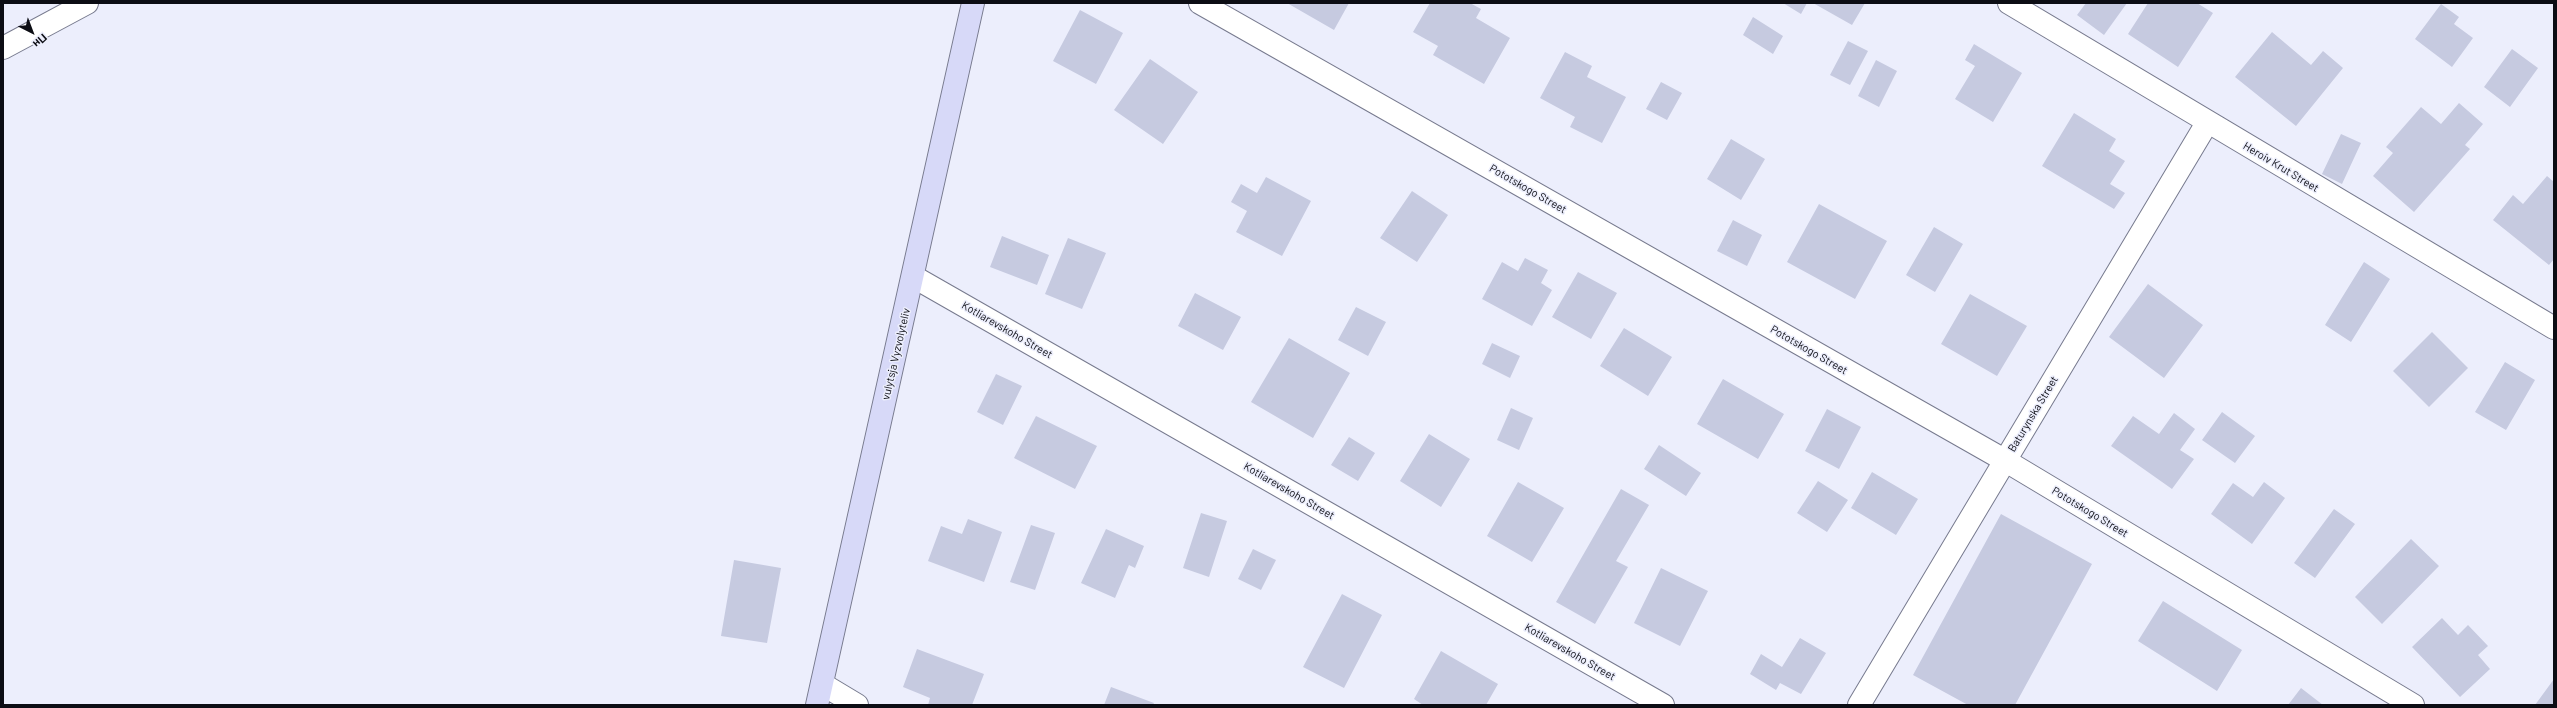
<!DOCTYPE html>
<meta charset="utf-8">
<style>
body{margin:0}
#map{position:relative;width:2557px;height:708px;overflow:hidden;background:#eceefc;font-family:Barlow,sans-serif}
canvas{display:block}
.frame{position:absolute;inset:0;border:4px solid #0c0d14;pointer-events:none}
.north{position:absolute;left:12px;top:12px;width:40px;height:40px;-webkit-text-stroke:3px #eceefc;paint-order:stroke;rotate:138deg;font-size:11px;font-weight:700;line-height:16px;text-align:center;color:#0c0d14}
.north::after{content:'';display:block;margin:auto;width:14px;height:18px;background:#0c0d14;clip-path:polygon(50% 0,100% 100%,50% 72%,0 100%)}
</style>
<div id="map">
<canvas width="2557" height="708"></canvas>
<div class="frame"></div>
<div class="north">Пн</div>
</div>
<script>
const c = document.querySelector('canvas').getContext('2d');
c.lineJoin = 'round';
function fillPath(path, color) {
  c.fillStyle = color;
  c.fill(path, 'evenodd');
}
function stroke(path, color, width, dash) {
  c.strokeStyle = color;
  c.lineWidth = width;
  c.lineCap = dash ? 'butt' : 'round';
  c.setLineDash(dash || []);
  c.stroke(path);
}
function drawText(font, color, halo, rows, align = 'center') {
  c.font = font + ' Barlow,sans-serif';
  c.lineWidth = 3;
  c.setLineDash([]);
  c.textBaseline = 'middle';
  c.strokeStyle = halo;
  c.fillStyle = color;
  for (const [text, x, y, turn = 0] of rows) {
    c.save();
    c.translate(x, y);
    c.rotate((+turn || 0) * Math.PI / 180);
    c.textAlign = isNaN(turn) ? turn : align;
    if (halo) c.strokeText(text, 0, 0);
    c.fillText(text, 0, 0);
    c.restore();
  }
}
const building = new Path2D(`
 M1287,3H1349L1334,30Z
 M1430,3H1470L1481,9L1476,18L1510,38L1484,84L1433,55L1438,46L1413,32Z
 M1783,3H1807L1801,14Z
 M1813,3H1865L1852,25Z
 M2086,3H2127L2104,35L2077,15Z
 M2148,3H2197L2213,13L2178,67L2128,34Z
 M2441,4L2459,17L2454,24L2473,38L2452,67L2415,39Z
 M1080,10L1123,33L1096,84L1053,61Z
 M1753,17L1783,36L1773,54L1743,35Z
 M2272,32L2311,65L2323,51L2343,68L2296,126L2235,77Z
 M1848,41L1868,51L1850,85L1830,75Z
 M1974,44L2022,73L1993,122L1955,99L1975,66L1965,60Z
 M2512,49L2538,68L2510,107L2484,87Z
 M1565,52L1592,66L1587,77L1626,97L1602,143L1570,127L1575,117L1540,98Z
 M1150,59L1198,92L1163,144L1114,110Z
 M1876,60L1897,71L1879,107L1858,96Z
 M1661,82L1682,93L1667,120L1646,109Z
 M2459,103L2483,124L2465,145L2470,149L2414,212L2373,176L2393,153L2386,147L2421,107L2441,124Z
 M2074,113L2116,139L2109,151L2125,161L2110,184L2125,193L2114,209L2042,166Z
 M2341,134L2361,143L2342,184L2322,174Z
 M1731,139L1765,159L1741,200L1707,179Z
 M2547,176L2554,182V259L2549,265L2493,220L2513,195L2523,204Z
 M1266,177L1311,201L1282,256L1236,232L1247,211L1231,202L1241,184L1257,193Z
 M1412,191L1448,215L1417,262L1380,238Z
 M1819,204L1887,241L1855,299L1787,262Z
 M1733,220L1762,235L1747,266L1717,251Z
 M1934,227L1963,244L1935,292L1906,275Z
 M1002,236L1049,255L1037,285L990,267Z
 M1068,238L1106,253L1082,309L1045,294Z
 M1525,258L1548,270L1541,283L1552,290L1532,326L1482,299L1502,262L1518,271Z
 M2364,262L2390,279L2351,342L2325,325Z
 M1578,272L1617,293L1591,339L1552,317Z
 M2148,284L2203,325L2164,378L2109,337Z
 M1195,293L1241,317L1223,350L1178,326Z
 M1970,294L2027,326L1997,376L1941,344Z
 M1356,307L1386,322L1368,356L1338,340Z
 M1624,328L1672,357L1648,396L1600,366Z
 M2432,332L2468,368L2429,407L2393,371Z
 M1289,338L1350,373L1313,438L1251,402Z
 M1492,343L1520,356L1510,378L1482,364Z
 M2505,362L2535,380L2506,430L2475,412Z
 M996,374L1022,386L1003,425L977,412Z
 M1723,379L1784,414L1758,459L1697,424Z
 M1511,408L1533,418L1519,450L1497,440Z
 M1827,409L1861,427L1839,469L1805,451Z
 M2222,412L2255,436L2235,463L2202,440Z
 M2174,413L2195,429L2180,450L2194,459L2172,489L2111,446L2133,416L2159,434Z
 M1036,416L1097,446L1075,489L1014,458Z
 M1429,434L1470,459L1441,507L1400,481Z
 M1349,437L1375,453L1358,481L1331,465Z
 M1659,445L1701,473L1686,496L1644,469Z
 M1872,472L1918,499L1896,535L1851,508Z
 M1818,481L1848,500L1827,532L1797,513Z
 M1518,482L1564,508L1532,562L1487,536Z
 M2264,482L2285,498L2252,544L2211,514L2233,483L2253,497Z
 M1621,489L1649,505L1616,561L1628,567L1595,624L1556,602Z
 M2334,509L2355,524L2315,578L2294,563Z
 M1201,513L1227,521L1209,577L1183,568Z
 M2001,514L2092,564L2015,705H1968L1913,675Z
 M968,519L1002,532L984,582L928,561L941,526L962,534Z
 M1031,525L1055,533L1035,590L1010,582Z
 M1106,529L1144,546L1135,568L1129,565L1115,598L1081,583Z
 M2411,539L2439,566L2382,624L2355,597Z
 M1253,549L1276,560L1261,590L1238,579Z
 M734,560L781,568L767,643L721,636Z
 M1661,568L1708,591L1680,646L1634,623Z
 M1342,594L1382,615L1344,688L1303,667Z
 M2163,601L2242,650L2217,691L2138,641Z
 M2442,618L2458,635L2468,625L2488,646L2478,655L2490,669L2460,697L2412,647Z
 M1800,638L1826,653L1801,694L1780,683L1776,690L1750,674L1761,654L1782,667Z
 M917,649L984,674L972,705H928L930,698L903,687Z
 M1441,651L1498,684L1486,705H1423L1414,699Z
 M2554,679V705H2535Z
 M1111,687L1154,703L1153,705H1104Z
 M2301,688L2323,705H2288Z`);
const street = new Path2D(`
 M1200,3L2006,461L2413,705
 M2009,3L2554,328
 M3,48L87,3
 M914,277L1663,705
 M822,684L857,705
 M1859,705L2207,123`);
const secondary = new Path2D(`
 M817,705L973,3`);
const streetNames = [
 ["Heroiv Krut Street",2281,167,31],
 ["Pototskogo Street",1528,189,30],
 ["Kotliarevskoho Street",1007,330,30],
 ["Pototskogo Street",1809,350,30],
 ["vulytsja Vyzvolyteliv",896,354,-77],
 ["Baturynska Street",2033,414,-59],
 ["Kotliarevskoho Street",1289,491,30],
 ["Pototskogo Street",2090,512,31],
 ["Kotliarevskoho Street",1570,652,30]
];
fillPath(building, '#c6cae0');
stroke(street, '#777a8e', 24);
stroke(secondary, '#777a8e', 24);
stroke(street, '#fff', 22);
stroke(secondary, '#d7d9f8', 22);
drawText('11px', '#0c0d14', '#eceefc', streetNames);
</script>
